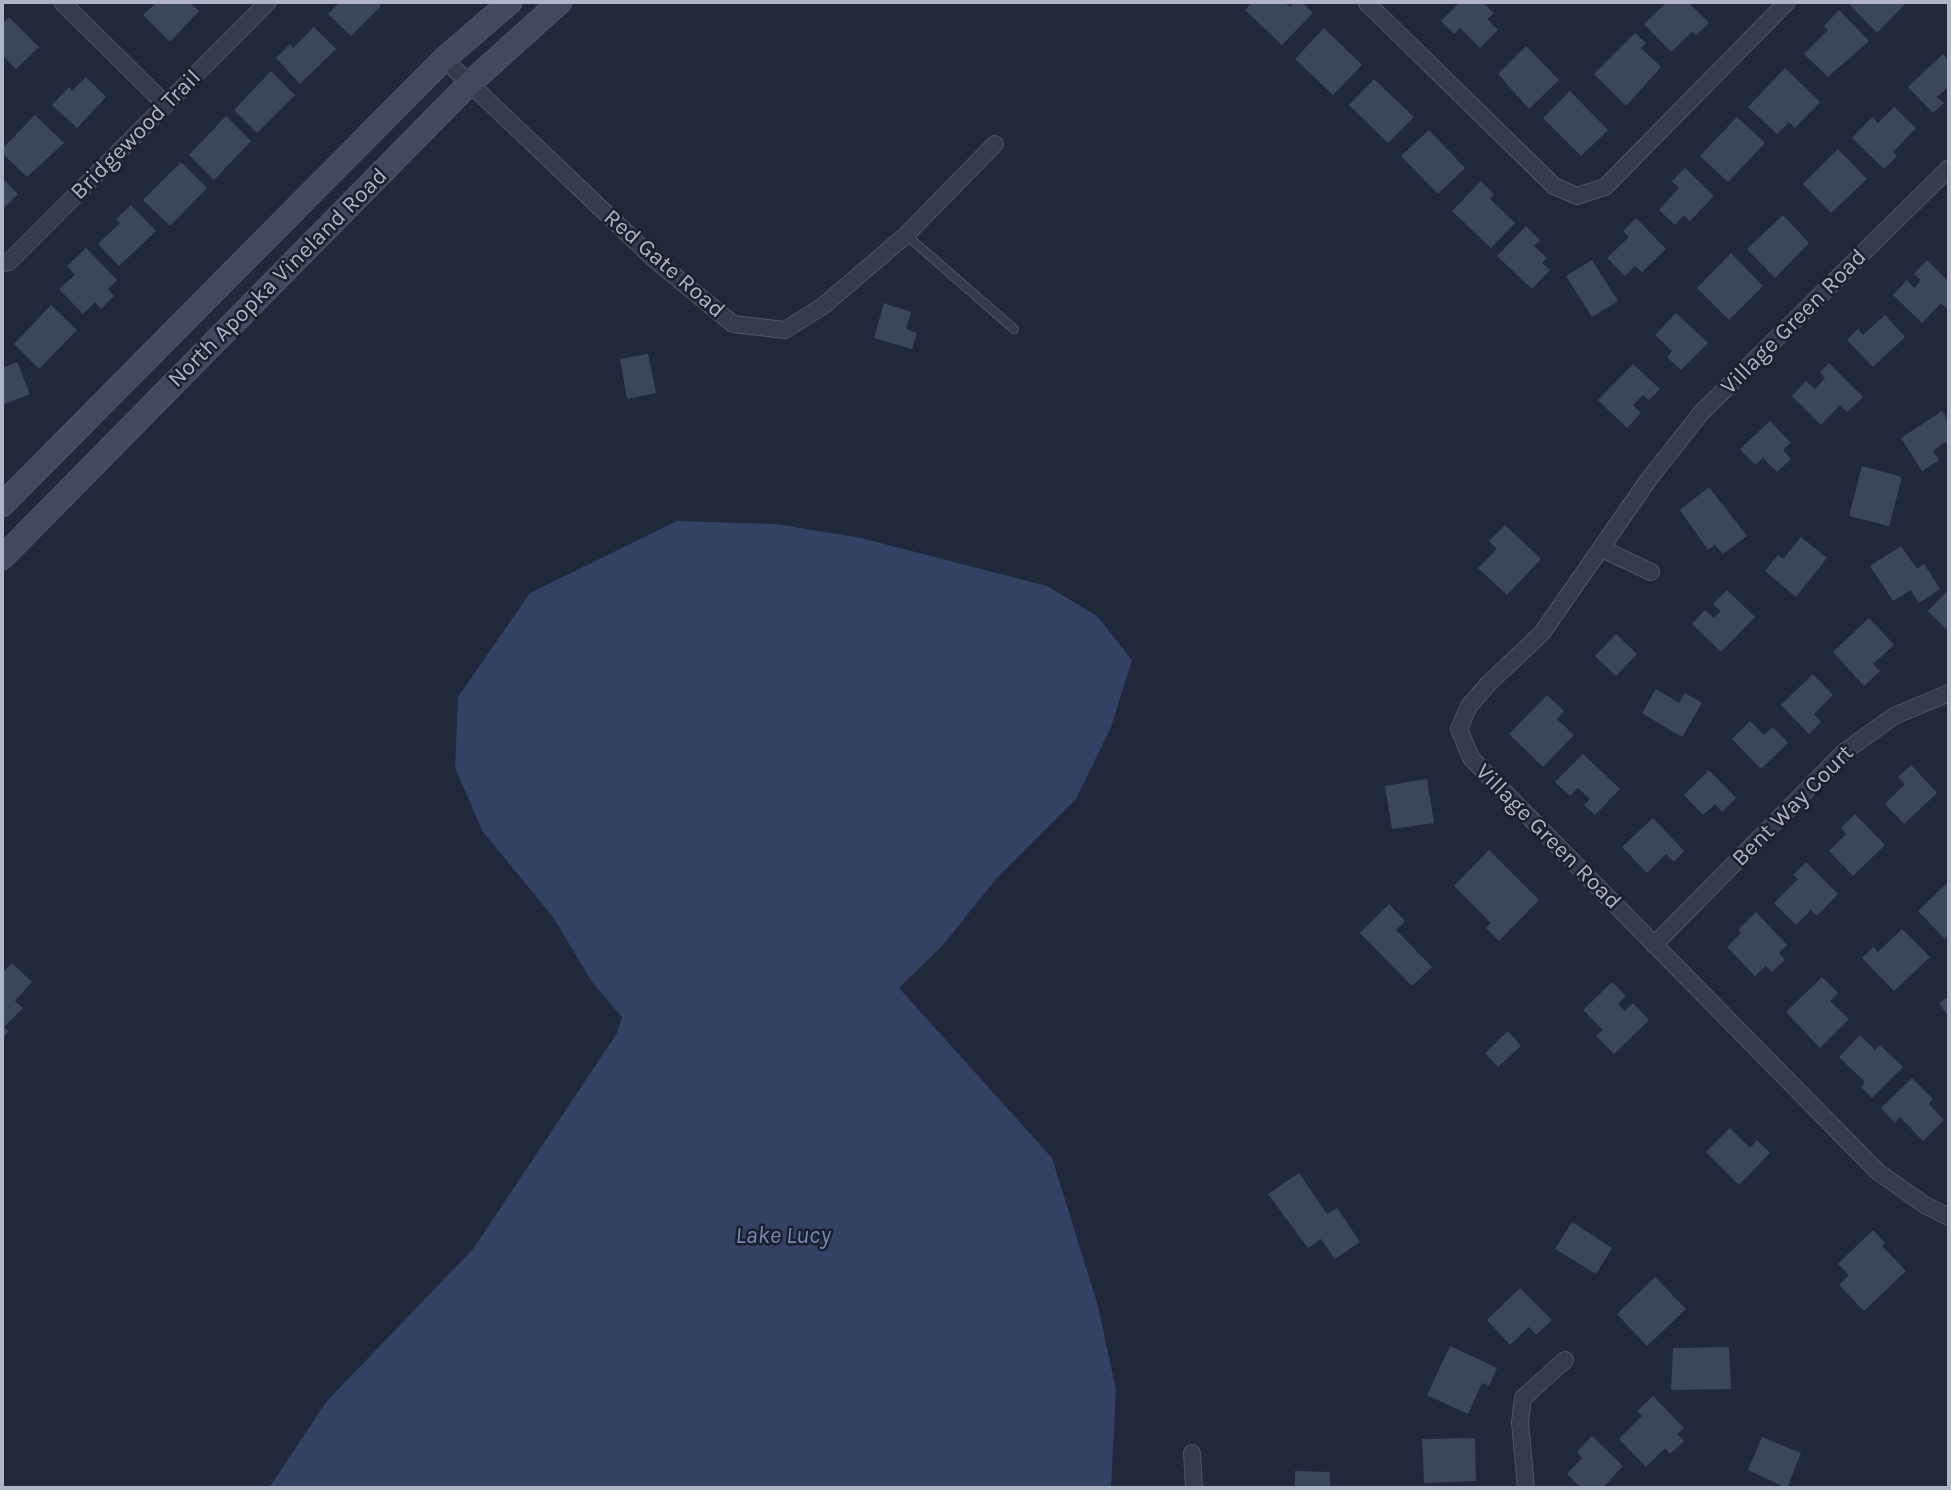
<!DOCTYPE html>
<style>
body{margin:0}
#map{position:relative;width:1951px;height:1490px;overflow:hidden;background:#21283a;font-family:Karla,sans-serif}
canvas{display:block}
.frame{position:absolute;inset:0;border:4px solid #afb5c7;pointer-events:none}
</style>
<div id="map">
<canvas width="1951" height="1490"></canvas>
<div class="frame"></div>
</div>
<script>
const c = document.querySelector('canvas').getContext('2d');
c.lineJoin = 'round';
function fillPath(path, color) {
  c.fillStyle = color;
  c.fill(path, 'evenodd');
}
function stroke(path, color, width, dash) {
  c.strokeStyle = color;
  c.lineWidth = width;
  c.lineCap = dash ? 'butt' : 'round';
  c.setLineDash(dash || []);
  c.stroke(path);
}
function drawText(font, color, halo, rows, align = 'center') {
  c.font = font + ' Karla,sans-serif';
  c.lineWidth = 5;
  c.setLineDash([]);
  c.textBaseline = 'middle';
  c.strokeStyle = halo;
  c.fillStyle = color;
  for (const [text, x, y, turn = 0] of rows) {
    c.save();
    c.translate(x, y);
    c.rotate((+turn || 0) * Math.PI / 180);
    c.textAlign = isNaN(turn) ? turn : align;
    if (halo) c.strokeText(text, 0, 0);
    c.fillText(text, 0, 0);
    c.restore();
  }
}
const water = new Path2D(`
 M677,521L776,524L861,538L1047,586L1097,616L1132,660L1111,727L1076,799L997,878L942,946L899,988L1052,1158L1098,1306L1116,1390L1111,1488H269L326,1402L473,1249L617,1033L622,1017L592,982L553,917L483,832L455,768L458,697L530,593Z`);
const building = new Path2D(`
 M157,2H189L199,11L170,42L143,15Z
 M340,2H376L381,6L351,36L328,14Z
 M1252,2H1284L1290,7L1294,2H1302L1313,13L1282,45L1245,10Z
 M1460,2H1482L1494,13L1487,19L1498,30L1480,48L1460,28L1454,34L1441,21Z
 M1667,2H1688L1709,23L1696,35L1692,32L1671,52L1644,24Z
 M1847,2H1907L1877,33Z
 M1839,10L1869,41L1828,77L1804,54L1828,30L1824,26Z
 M9,17L39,47L16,69L2,55V24Z
 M314,27L336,49L300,84L276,58L290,44L293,48Z
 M1324,28L1362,65L1333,95L1295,59Z
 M1635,33L1646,43L1641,48L1661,67L1626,106L1594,74Z
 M1526,46L1559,80L1529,109L1498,74Z
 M1943,54L1949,60V90L1947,88L1937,97L1944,103L1933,113L1908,87Z
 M1785,68L1820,102L1795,128L1789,122L1777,134L1748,107Z
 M271,71L295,95L257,133L234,110Z
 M86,77L106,97L77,128L52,105L69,87L72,91Z
 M1374,79L1414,117L1388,143L1349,105Z
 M1570,91L1608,130L1581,156L1543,118Z
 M1894,107L1916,128L1893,152L1897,156L1884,169L1852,138L1872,117L1878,123Z
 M35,115L64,143L27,177L2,153V149Z
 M226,116L251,141L214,180L189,155Z
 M1737,117L1765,143L1728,182L1700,156Z
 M1429,130L1465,168L1438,194L1401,156Z
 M1838,149L1867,179L1831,213L1803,184Z
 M181,162L207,188L170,226L143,200Z
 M1685,168L1714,196L1690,221L1684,215L1675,225L1659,210L1679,188L1672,181Z
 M2,178L18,194L2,210Z
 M1481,181L1494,194L1490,199L1515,223L1491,248L1452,211Z
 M131,205L156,231L119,266L98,244L120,223L116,219Z
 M1783,215L1809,243L1775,278L1747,249Z
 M1636,218L1666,249L1642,272L1635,266L1625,276L1607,258L1629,237L1623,231Z
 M1526,226L1540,240L1534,246L1547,258L1542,263L1550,270L1532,289L1497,256Z
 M86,248L117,280L108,289L114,296L101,309L95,302L83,314L59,289L75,275L67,266Z
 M1731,253L1763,286L1729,320L1697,288Z
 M1592,260L1618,301L1592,317L1566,276Z
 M1927,260L1949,282V311L1941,303L1922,323L1893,295L1907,280L1914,288L1921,280L1914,274Z
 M884,303L911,312L906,329L917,333L912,349L874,338Z
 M51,305L77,330L39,369L14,344Z
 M1676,313L1708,343L1681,370L1667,357L1672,351L1655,335Z
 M1885,315L1905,337L1873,367L1847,340L1858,329L1863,335Z
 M648,354L656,393L627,399L620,359Z
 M17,362L30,394L2,405V368Z
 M1829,363L1863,397L1847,412L1840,405L1821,425L1792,396L1806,381L1815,389L1825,378L1820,372Z
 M1633,364L1660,389L1649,400L1643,395L1633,405L1641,413L1627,428L1598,400Z
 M1942,411L1949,421V449L1945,442L1933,451L1939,460L1922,471L1901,438Z
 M1770,421L1791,443L1783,450L1791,459L1777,472L1763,458L1755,465L1740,449Z
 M1862,466L1902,477L1889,526L1849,516Z
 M1709,487L1747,536L1723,554L1715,545L1708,550L1680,510Z
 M1505,525L1541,559L1507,595L1478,568L1497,549L1489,541Z
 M1801,537L1827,558L1796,597L1765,571L1778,555L1783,559Z
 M1901,546L1917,569L1924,564L1940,589L1919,603L1911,590L1893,601L1870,566Z
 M1949,589V632L1928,611Z
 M1727,590L1755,617L1721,652L1692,624L1705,610L1714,618L1721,611L1713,604Z
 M1869,618L1894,645L1873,664L1880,671L1864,686L1833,652Z
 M1616,634L1637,654L1616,676L1595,656Z
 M1813,674L1833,695L1814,714L1821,722L1809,734L1781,705Z
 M1656,689L1679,703L1685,693L1702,703L1682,737L1642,713Z
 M1547,695L1564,711L1557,719L1574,735L1543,767L1509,734Z
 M1750,721L1764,735L1773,727L1788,743L1761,769L1732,739Z
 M1583,754L1620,789L1595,815L1584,805L1590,799L1578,788L1570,796L1555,782Z
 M1911,765L1937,793L1904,824L1885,804L1905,784L1898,777Z
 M1709,770L1736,798L1722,812L1715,804L1703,815L1684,795Z
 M1427,779L1434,823L1392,829L1385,786Z
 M1855,814L1885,845L1853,876L1829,851L1846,834L1841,828Z
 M1653,818L1684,851L1674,862L1666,854L1647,873L1622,847Z
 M1489,850L1539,900L1499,941L1486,928L1491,923L1454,886Z
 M1806,862L1838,894L1817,916L1811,910L1796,925L1774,903L1798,879L1793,875Z
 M1949,881V934L1945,939L1918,911Z
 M1389,904L1405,921L1396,930L1432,967L1412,986L1360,933Z
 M1756,912L1787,945L1779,953L1785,960L1772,972L1766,966L1755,976L1727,947L1741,933L1738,930Z
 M1902,929L1930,957L1894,991L1862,958L1873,947L1878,952Z
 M12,963L32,982L15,1001L23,1008L4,1027L9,1031L2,1039V973Z
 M1822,977L1838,993L1830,1001L1849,1019L1820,1048L1786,1012Z
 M1612,982L1626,996L1618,1004L1625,1011L1633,1003L1649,1020L1614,1054L1596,1036L1603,1030L1583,1010Z
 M1949,996V1017L1939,1003Z
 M1508,1031L1521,1046L1498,1067L1485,1053Z
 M1860,1035L1875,1050L1880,1045L1903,1067L1872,1098L1861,1087L1865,1082L1839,1057Z
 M1912,1078L1933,1099L1929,1104L1944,1120L1923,1141L1900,1117L1895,1123L1881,1108Z
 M1730,1128L1750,1148L1757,1140L1770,1153L1739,1185L1706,1152Z
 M1299,1173L1327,1214L1337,1208L1360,1242L1335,1259L1321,1239L1308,1248L1268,1194Z
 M1572,1222L1612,1248L1596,1274L1555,1249Z
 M1873,1230L1885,1243L1882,1246L1906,1271L1864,1311L1839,1285L1849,1275L1838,1264Z
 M1655,1277L1686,1309L1647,1346L1617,1314Z
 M1520,1288L1552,1320L1536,1335L1529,1327L1510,1345L1487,1320Z
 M1450,1346L1497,1368L1489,1386L1482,1383L1468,1414L1427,1395Z
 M1729,1347L1731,1389L1671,1390L1673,1348Z
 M1653,1396L1684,1428L1677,1434L1684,1441L1670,1454L1665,1448L1646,1467L1619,1439L1642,1416L1637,1411Z
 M1592,1436L1623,1466L1602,1488H1581L1567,1474L1582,1458L1577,1452Z
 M1762,1437L1801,1453L1787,1488L1748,1470Z
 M1475,1438L1476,1481L1424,1483L1422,1439Z
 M1295,1471L1330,1472V1488H1295Z`);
const lane = new Path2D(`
 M906,235L1014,329`);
const street = new Path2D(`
 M62,2L166,105
 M1366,2L1554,186L1577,196L1605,187L1787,2
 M444,59L654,259L733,324L785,330L823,306L906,235L995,144
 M1949,168L1701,413L1649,479L1542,633L1489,683L1469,706L1459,729L1471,758L1878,1172L1925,1205L1949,1217
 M2,263L9,262L268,2
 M1602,549L1651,572
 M1654,945L1844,752L1894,716L1949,693
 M1192,1453L1194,1488
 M1526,1488L1520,1422L1523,1398L1565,1360`);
const secondary = new Path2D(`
 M2,505L444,59L510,2
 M2,558L469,84L560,2`);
const streetNames = [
 ["Bridgewood Trail",136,135,-45],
 ["Red Gate Road",664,264,41],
 ["North Apopka Vineland Road",278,278,-45],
 ["Village Green Road",1794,322,-45],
 ["Bent Way Court",1793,806,-45],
 ["Village Green Road",1548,837,45]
];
const waterNames = [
 ["Lake Lucy",783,1236]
];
fillPath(water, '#344162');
fillPath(building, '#3c465b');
stroke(lane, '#4f5565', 10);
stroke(street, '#4f5565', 18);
stroke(secondary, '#4f5565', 25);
stroke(lane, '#343b4b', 8);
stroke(street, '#343b4b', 16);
stroke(secondary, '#42495e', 23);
drawText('23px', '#afb5c7', '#1a202f', streetNames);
drawText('italic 24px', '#7687b0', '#1a202f', waterNames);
</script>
